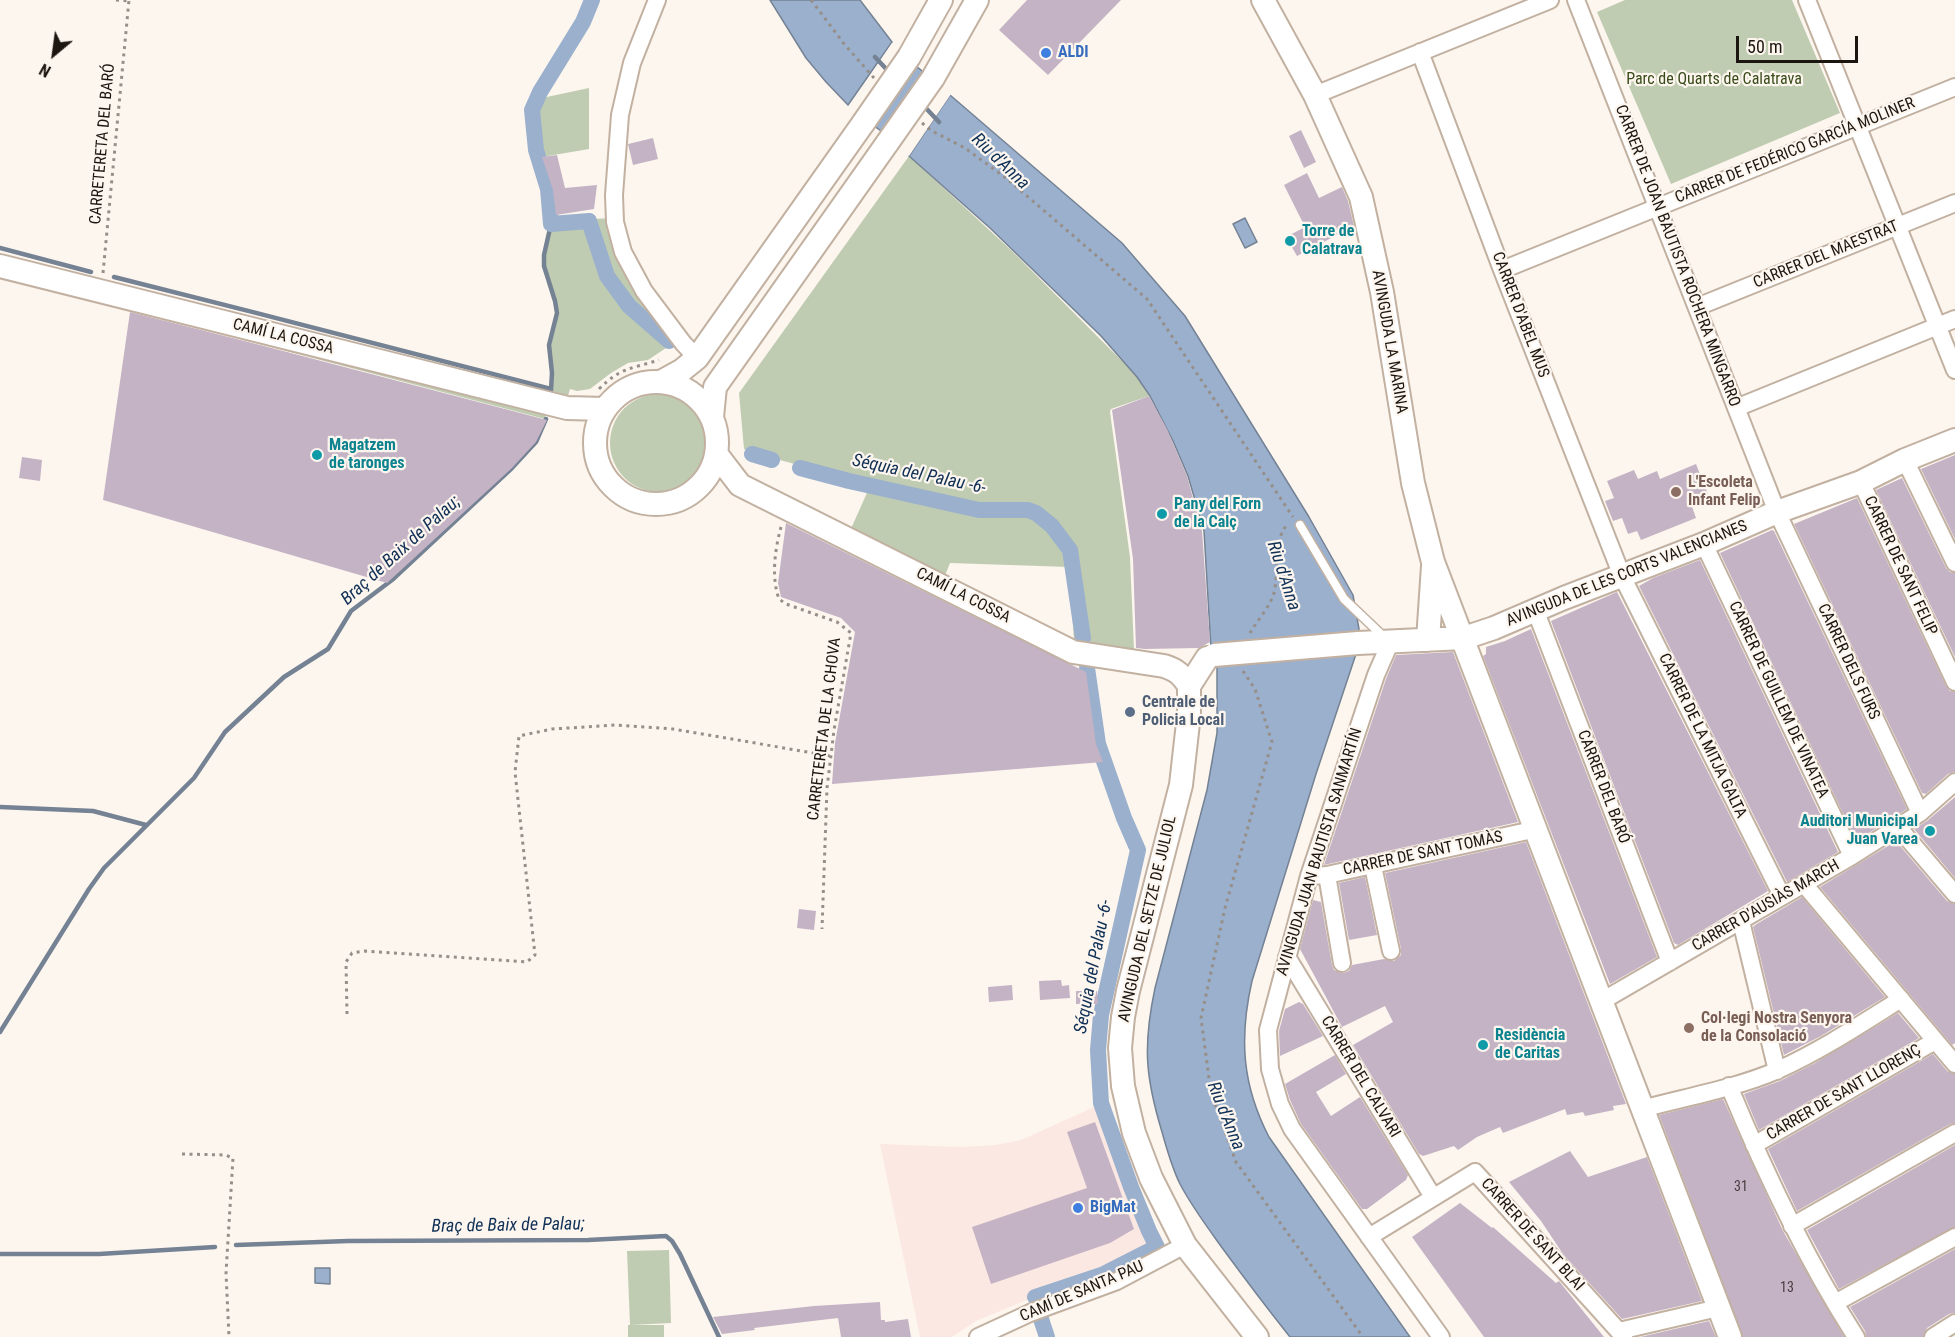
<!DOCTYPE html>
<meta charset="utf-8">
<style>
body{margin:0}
#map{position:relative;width:1955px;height:1337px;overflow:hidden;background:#fdf6ef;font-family:"Roboto Condensed",sans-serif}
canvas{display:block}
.north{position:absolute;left:24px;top:24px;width:60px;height:60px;-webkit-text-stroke:4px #fdf6ef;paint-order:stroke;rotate:209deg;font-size:16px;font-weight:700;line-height:24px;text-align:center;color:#1c1610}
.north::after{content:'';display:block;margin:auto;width:21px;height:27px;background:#1c1610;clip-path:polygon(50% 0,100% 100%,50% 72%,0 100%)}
.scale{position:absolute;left:1736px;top:36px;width:122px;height:27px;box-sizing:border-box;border:3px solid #1c1610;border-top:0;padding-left:8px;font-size:18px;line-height:21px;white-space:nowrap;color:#1c1610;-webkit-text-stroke:4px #fdf6ef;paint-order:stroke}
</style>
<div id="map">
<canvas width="1955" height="1337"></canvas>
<div class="north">N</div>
<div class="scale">50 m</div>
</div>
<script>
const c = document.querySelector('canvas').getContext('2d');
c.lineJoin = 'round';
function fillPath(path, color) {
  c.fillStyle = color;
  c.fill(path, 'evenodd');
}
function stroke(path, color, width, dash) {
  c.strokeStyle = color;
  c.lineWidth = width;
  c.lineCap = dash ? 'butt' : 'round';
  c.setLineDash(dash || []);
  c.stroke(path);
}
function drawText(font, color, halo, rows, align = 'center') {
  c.font = font + ' "Roboto Condensed",sans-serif';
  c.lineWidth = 4.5;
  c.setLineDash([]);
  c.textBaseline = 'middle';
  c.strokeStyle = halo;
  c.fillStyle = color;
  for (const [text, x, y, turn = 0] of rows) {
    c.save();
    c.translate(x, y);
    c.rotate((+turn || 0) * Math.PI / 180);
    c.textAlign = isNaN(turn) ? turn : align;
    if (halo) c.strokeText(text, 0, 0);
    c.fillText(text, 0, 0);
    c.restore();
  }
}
const commercial = new Path2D(`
 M1101,1104L1123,1174L1157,1247L1104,1274L1034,1297L976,1321L952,1337H920L880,1144L962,1147L995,1145L1021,1140Z`);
const green = new Path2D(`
 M1625,0H1792L1840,113L1671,184L1597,12Z
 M589,88V149L542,157C538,141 533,112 542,98Z
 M909,156L1012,251L1124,363L1137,377L1149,396L1111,409L1110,412L1130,557L1134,650L1074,641L1069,567L950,563L944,578L849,533L871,484L753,453L744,449L739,393Z
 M612,218L678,340L648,360L628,363L611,373L590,389L577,391L570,389L565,407L550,403L553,374L550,352V338L558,314L556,300L545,266V255L552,221Z
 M131,310L546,409L545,419Z
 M610 443a49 49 0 1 1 98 0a49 49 0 1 1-98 0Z
 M669,1250L671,1323L631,1325H664V1337H628V1325H630L627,1251Z`);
const water = new Path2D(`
 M770,0H860L892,42L848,105L826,82L806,58Z
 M916,66L926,74L884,133L874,126Z
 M950,95L1122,243L1185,316L1309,517L1353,595L1359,629L1358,638L1211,649L1204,531L1188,476L1173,441L1150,396L1137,377L1101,336L990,228L909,156Z
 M1245,218L1257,242L1245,248L1233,224Z
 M1356,654L1316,774L1252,981C1239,1038 1242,1085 1269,1137L1410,1337H1290C1267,1308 1245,1279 1223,1249C1208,1228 1192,1207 1180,1184C1172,1168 1167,1150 1162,1132C1145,1076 1143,1045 1155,988L1207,790L1217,733V665Z
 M315,1268H330V1284L315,1283Z`);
const pier = new Path2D(`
 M892,43L894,44L892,48L848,108Z
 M950,92L951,94L909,156L907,154Z`);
const stream = new Path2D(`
 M875,57L890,73
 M922,104L939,122
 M0,248L91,272
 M114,277C260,313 405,352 551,389
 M551,390L552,373L549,345L557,313L555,301L544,266V255L551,224
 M0,807L93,811L146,825
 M0,1032L89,889L104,868L194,778L225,732L284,677L328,649L351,611L392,580L512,468L536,442L546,419
 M236,1245L348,1241L588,1240L666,1236L672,1241L680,1254L719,1337
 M0,1254H99L215,1247`);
const canal = new Path2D(`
 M592,0L583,22L540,92L532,110L536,150L548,189L551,224L589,221L607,276L629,306L669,341
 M752,454L772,460
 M800,468L849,481L979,510H1028L1036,513L1052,526L1070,550L1083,638
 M1035,1297L1104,1274L1157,1247L1149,1231L1131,1187L1101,1103L1098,1050L1101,1015L1138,850L1124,818L1098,744L1087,668
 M1041,1319L1047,1337`);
const building = new Path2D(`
 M1027,0H1121L1048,75L999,30Z
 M1301,130L1316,162L1304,168L1289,136Z
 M653,138L658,159L633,165L628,144Z
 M557,155L565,188L597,185L594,209L556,215L553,190L542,157Z
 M1307,173L1319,198L1342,187L1348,201L1354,226L1297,256L1286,237L1305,227L1284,185Z
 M130,312L264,346L547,420L536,442L512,468L387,583L103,500Z
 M1149,396L1167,429L1187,476L1202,531L1210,642L1199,648L1145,649L1136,648L1133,559L1112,410Z
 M1955,455V539L1921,469Z
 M22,457L42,460L40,481L19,478Z
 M1696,464L1708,494L1690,501L1696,518L1641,540L1637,531L1628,534L1622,518L1613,521L1605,501L1614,498L1607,481L1634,470L1638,479L1657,471L1660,479Z
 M1902,478L1946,568L1950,572L1955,573V657L1876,490Z
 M1857,498L1946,686L1950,691L1955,692V772L1948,774L1926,794L1922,793L1794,524Z
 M786,523L1086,672L1096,744L1103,762L832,784L835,743L855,632L841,618L781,597L778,583Z
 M1772,530L1774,531L1907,809L1856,841L1720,553Z
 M1700,560L1838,852L1787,882L1639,586L1653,578Z
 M1617,592L1768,891L1678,945L1674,943L1551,621Z
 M1531,629L1657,957L1610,984L1483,656L1486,654V647L1505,641Z
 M1453,652L1518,822L1324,865L1386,679L1396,655Z
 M1955,797V878L1914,829L1927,821Z
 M1896,841L1947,901L1955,904V1043L1952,1045L1820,887Z
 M1526,842L1626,1104L1613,1106L1614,1110L1585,1116L1583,1112L1567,1115L1565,1109L1503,1133L1500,1127L1477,1137L1458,1150L1454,1146L1423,1156L1419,1154L1353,1045L1393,1022L1385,1006L1342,1027L1300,949L1313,900L1321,902L1332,965L1334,970L1343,973L1349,971L1352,965L1384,959L1394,961L1401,955V949L1385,873Z
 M1365,877L1377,935L1349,940L1339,883Z
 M1802,897L1885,997L1821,1036L1784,1055L1753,927L1755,925Z
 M799,909L816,911L814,930L797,928Z
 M1061,980L1062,986L1069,985L1070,998L1040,1000L1039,981Z
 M1012,985L1013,1000L989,1002L988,987Z
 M1076,991H1097L1098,1004H1076Z
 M1299,1002L1303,1004L1323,1036L1280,1056L1279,1031L1285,1009Z
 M1898,1013L1919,1038L1759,1130L1744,1094L1780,1081L1815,1063Z
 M1933,1054L1947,1071L1955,1074V1123L1950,1124L1797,1211L1768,1149Z
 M1335,1055L1346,1074L1316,1092L1331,1116L1360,1097L1408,1175L1406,1180L1367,1209H1362L1301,1124L1290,1100L1285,1084Z
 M1723,1099L1783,1231L1844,1337H1743L1659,1115Z
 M1095,1122L1134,1229L1110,1243L991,1284L972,1227L1087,1188L1067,1132Z
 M1955,1145V1227L1839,1289L1807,1230Z
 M1570,1151L1588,1177L1647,1157L1702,1301L1622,1319L1563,1254L1541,1221L1509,1182Z
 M1460,1203L1492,1228L1493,1227L1556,1283L1559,1281L1604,1337H1484L1412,1237Z
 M1955,1249V1313L1949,1314L1927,1328L1923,1337H1866L1865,1331L1850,1307Z
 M880,1302L881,1320H885V1322L908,1319L911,1337H841L838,1318L754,1328L755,1330L722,1334L713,1317L814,1306Z
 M1709,1321L1716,1337H1640Z`);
const path = new Path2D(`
 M116,0L129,1
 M811,0L845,45L874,78
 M922,123L932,131L965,148L1006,178L1147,299L1293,517
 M103,273L129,0
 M599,389C621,367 631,369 659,360
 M781,527C775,549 771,577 779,599L786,604L837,622L851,633L834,730L827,788L822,929
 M1250,633C1258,619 1273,604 1275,588C1279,560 1270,551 1287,524
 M1243,671L1255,689L1272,742L1225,908L1201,1018L1211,1093L1236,1162L1363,1337
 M347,1014L346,962L352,953L365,951L527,962L535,955L515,772L519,736L552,729L616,725L673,729L831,756
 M182,1154L225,1155L233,1158L226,1273L229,1337`);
const lane = new Path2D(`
 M1300,525L1344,599L1385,638`);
const street = new Path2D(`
 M657,0L632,63L620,115L614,195L615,222L623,252L644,291L683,343L697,358
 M1576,0L1777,512L1920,813
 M1807,0L1955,370
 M1420,52L1502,270L1622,576L1782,896
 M1315,95L1550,0
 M1502,270L1955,87
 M1697,307L1955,203
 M1736,408L1955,319
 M1905,460L1955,563
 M1861,482L1955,682
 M1704,544L1852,856
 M1536,612L1670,962
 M1390,643L1376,675L1309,876L1268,1030L1270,1069L1280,1104L1292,1129L1441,1337
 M1898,827L1955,894
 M1373,866L1391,951
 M1327,875L1342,963
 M1309,876L1327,875L1537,829
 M1804,884L1955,1064
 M1741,921L1777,1071
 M1287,957L1433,1197
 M1602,1001L1852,856L1920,813L1955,782
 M1729,1086C1765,1173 1805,1258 1856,1337
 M1642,1109C1686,1097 1737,1088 1778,1070C1822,1050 1861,1024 1901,999
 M1754,1145L1935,1041
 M1792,1226L1955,1133
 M1369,1237L1475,1172L1624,1337
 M1835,1303L1955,1237
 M1619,1331L1718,1308
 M978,1337L1030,1313L1117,1281L1185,1245
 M1933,1337L1955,1323`);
const secondary = new Path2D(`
 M1263,0L1315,95L1361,197L1382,292L1413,483L1433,562L1730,1337
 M909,57L941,0
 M933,78L977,0
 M0,266L567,408L605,409
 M661,382L681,371L697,358L864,122
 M595 443a61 61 0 1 1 122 0a61 61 0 1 1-122 0Z
 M712,417L715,387L888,142
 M717,455L740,485L1073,652L1164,666C1177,670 1182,675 1189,686
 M1428,640L1433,566
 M1358,643L1464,638L1494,628L1564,598L1704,544L1777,512L1861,482L1905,460L1955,440
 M1207,658L1189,686V714L1181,785L1128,991L1123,1017L1120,1048L1123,1086L1134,1133L1151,1178L1185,1245L1257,1337`);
const secondaryBridge = new Path2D(`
 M864,122L909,57
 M888,142L933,78
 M1214,655L1358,643`);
const markers = [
 [1046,53,6,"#3f7fe0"],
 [1290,241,6,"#0f9aa8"],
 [317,455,6,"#0f9aa8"],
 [1676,492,6,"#8d6e63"],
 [1162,514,6,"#0f9aa8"],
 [1130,712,6,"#5c6f8a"],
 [1930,831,6,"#0f9aa8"],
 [1689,1028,6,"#8d6e63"],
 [1483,1045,6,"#0f9aa8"],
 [1078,1208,6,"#3f7fe0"]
];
const numberNames = [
 ["31",1741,1187],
 ["13",1787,1288]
];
const shopNames = [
 ["ALDI",1058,53],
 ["BigMat",1090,1208]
];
const parkNames = [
 ["Parc de Quarts de Calatrava",1714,80]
];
const streetNames = [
 ["CARRETERETA DEL BARÓ",103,144,-85],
 ["CARRER DE FEDÉRICO GARCÍA MOLINER",1795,151,-22],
 ["CARRER DEL MAESTRAT",1826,255,-22],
 ["CARRER DE JOAN BAUTISTA ROCHERA MINGARRO",1677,256,69],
 ["CARRER D'ABEL MUS",1520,315,69],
 ["CAMÍ LA COSSA",283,337,14],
 ["AVINGUDA LA MARINA",1389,342,80],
 ["CARRER DE SANT FELIP",1900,566,65],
 ["AVINGUDA DE LES CORTS VALENCIANES",1627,574,-22],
 ["CAMÍ LA COSSA",963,596,27],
 ["CARRER DELS FURS",1848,662,65],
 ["CARRER DE GUILLEM DE VINATEA",1778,700,65],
 ["CARRETERETA DE LA CHOVA",825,729,-83],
 ["CARRER DE LA MITJA GALTA",1702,736,64],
 ["CARRER DEL BARÓ",1603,787,69],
 ["AVINGUDA JUAN BAUTISTA SANMARTÍN",1320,852,-73],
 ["CARRER DE SANT TOMÀS",1423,854,-12],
 ["CARRER D'AUSIÀS MARCH",1766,906,-30],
 ["AVINGUDA DEL SETZE DE JULIOL",1148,919,-77],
 ["CARRER DEL CALVARI",1360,1077,59],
 ["CARRER DE SANT LLORENÇ",1844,1093,-30],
 ["CARRER DE SANT BLAI",1532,1235,48],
 ["CAMÍ DE SANTA PAU",1082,1292,-23]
];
const cultureNames = [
 ["Torre de",1302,232],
 ["Calatrava",1302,250],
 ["Magatzem",329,446],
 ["de taronges",329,464],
 ["Pany del Forn",1174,505],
 ["de la Calç",1174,523],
 ["Auditori Municipal",1918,822,"right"],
 ["Juan Varea",1918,840,"right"],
 ["Residència",1495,1036],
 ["de Caritas",1495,1054]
];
const educationNames = [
 ["L'Escoleta",1688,483],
 ["Infant Felip",1688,501],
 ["Col·legi Nostra Senyora",1701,1019],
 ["de la Consolació",1701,1037]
];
const serviceNames = [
 ["Centrale de",1142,703],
 ["Policia Local",1142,721]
];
const waterNames = [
 ["Riu d'Anna",1000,162,44],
 ["Séquia del Palau -6-",919,475,12],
 ["Braç de Baix de Palau;",401,551,-42],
 ["Riu d'Anna",1283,576,72],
 ["Séquia del Palau -6-",1094,967,-79],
 ["Riu d'Anna",1225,1116,68],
 ["Braç de Baix de Palau;",508,1226,-1]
];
fillPath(commercial, '#fce8e2');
fillPath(green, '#c0ccb2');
fillPath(water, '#9ab0cd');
stroke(water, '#748294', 1.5);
fillPath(pier, '#fdf6ef');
stroke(stream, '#748294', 4.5);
stroke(canal, '#9ab0cd', 16);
fillPath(building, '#c4b3c4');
stroke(lane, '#c2b1a1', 11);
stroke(street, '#c2b1a1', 20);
stroke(secondary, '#c2b1a1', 26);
stroke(path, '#968f89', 3, [3, 4.5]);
stroke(lane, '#fff', 8);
stroke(street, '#fff', 16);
stroke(secondary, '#fff', 22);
stroke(secondaryBridge, '#c2b1a1', 26, []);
stroke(secondaryBridge, '#fff', 22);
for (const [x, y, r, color] of markers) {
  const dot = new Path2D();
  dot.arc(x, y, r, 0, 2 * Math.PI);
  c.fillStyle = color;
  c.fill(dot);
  stroke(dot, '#fdf6ef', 2);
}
drawText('14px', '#463d3d', null, numberNames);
drawText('bold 16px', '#366cbe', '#fdf6ef', shopNames, 'left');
drawText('16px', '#374a18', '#fdf6ef', parkNames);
drawText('16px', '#1c1610', '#fdf6ef', streetNames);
drawText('bold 16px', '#0d838f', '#fdf6ef', cultureNames, 'left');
drawText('bold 16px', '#785e54', '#fdf6ef', educationNames, 'left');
drawText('bold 16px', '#4e5e75', '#fdf6ef', serviceNames, 'left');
drawText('italic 18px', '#103056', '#fdf6ef', waterNames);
</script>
